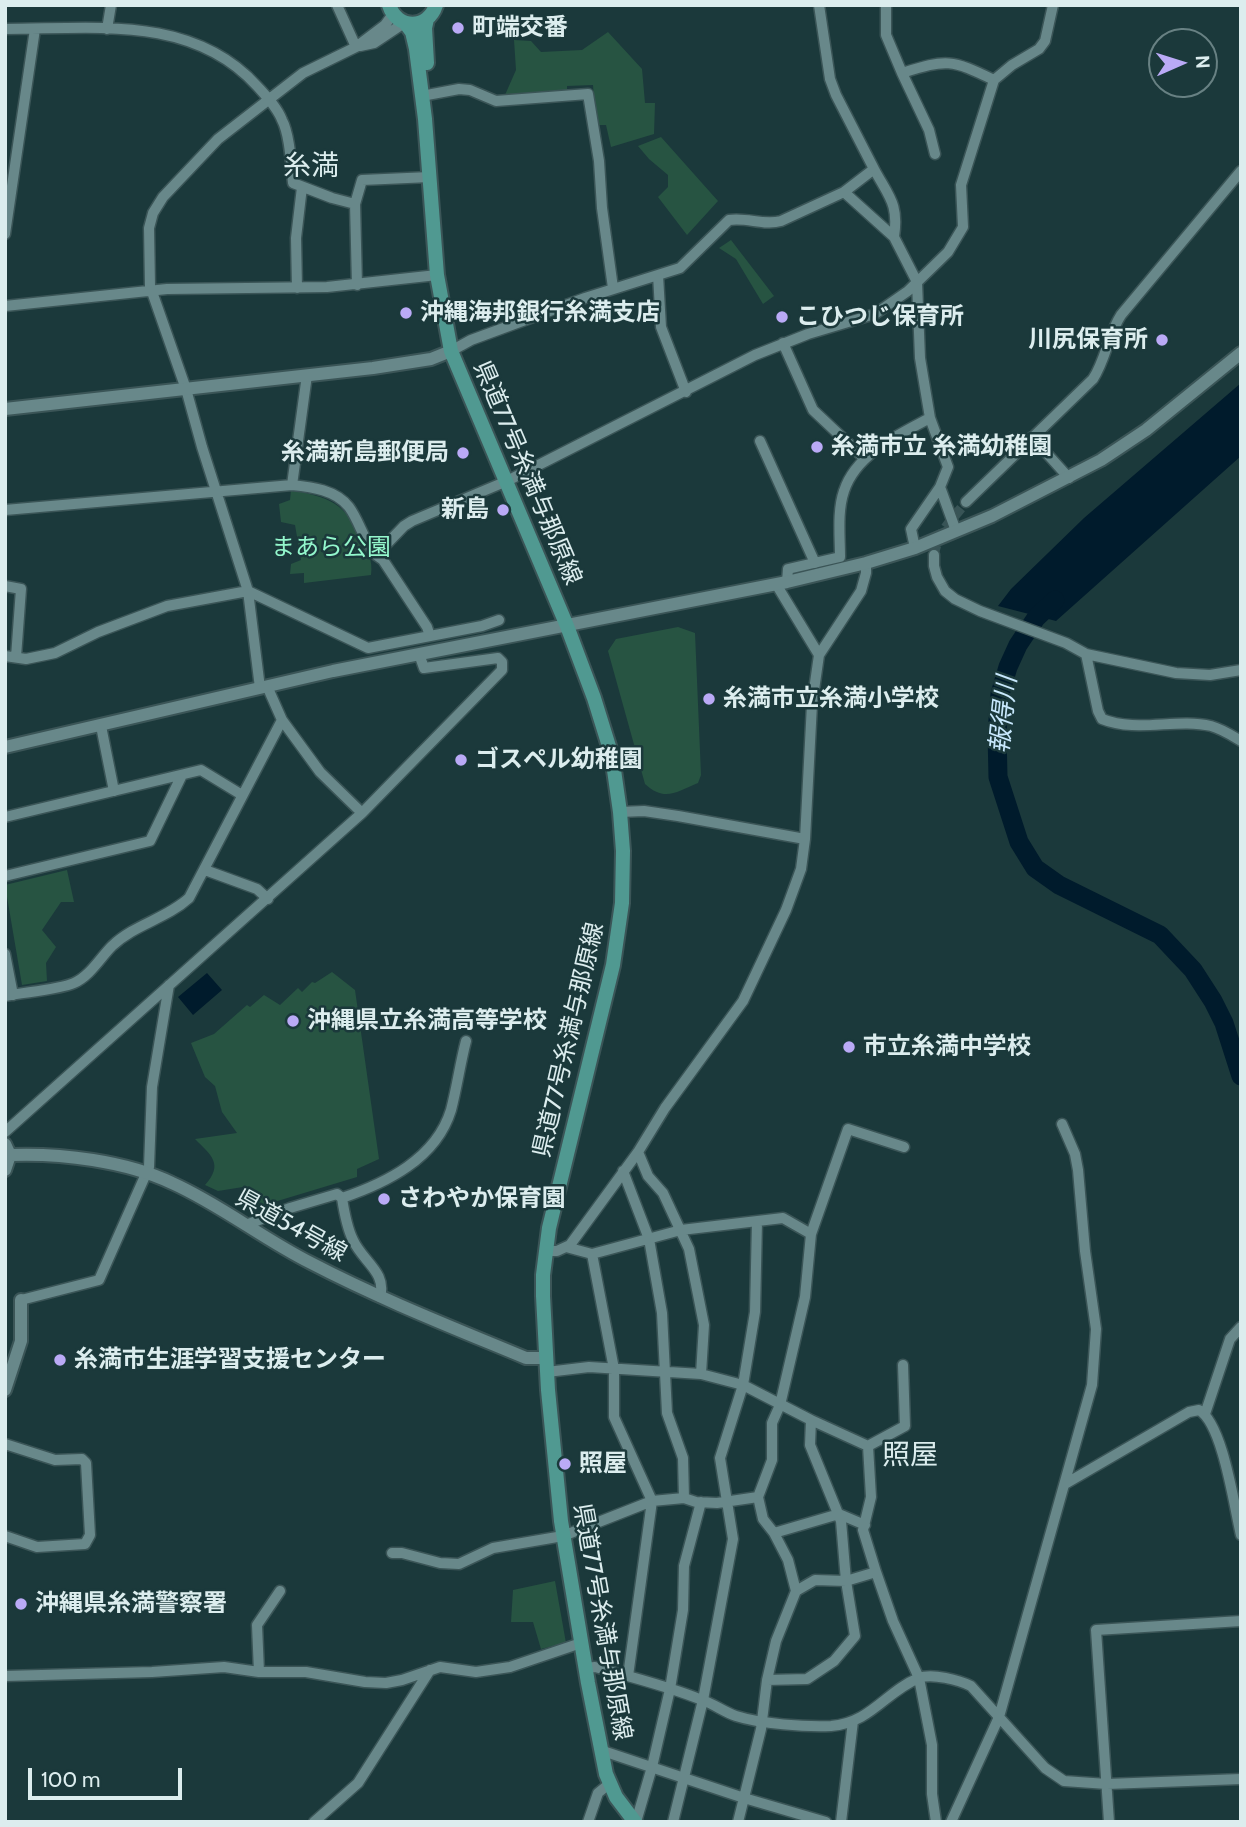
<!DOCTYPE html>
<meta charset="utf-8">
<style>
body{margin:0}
#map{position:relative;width:1246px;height:1827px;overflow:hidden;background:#1b393b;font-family:Cabin,sans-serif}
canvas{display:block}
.frame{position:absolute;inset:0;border:7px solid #dcedee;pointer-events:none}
.north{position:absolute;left:1148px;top:28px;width:70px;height:70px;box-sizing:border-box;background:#1b393b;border:2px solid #688183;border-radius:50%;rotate:87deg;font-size:19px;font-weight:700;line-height:28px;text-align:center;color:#dcedee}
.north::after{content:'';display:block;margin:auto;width:24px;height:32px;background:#baaaf6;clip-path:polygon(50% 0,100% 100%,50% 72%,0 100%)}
.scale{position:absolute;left:28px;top:1768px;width:154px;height:32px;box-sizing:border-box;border:4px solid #dcedee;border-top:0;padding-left:9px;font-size:21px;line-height:24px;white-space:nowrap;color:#dcedee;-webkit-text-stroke:5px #1b393b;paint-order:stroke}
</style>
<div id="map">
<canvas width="1246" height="1827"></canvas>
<div class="frame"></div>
<div class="north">N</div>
<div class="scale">100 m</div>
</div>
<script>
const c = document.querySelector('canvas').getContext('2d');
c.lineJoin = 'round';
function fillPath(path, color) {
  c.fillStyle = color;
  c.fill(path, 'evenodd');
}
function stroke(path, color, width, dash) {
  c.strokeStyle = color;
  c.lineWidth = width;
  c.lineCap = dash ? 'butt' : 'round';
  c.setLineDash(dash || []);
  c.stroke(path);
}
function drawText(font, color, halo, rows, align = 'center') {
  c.font = font + ' Cabin,"Noto Sans JP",sans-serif';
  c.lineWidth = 5;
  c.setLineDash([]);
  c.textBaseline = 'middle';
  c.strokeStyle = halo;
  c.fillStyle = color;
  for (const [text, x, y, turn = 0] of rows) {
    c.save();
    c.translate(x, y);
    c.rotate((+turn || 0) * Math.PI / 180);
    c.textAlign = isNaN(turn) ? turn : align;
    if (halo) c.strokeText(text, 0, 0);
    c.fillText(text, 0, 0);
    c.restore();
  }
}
const green = new Path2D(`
 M608,32L642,69L645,103H655L654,134L611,147L606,125H596L593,85L567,86V92L505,95L516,70L514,40L531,41L541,52L582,50Z
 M661,137L718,201L687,235L658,197L668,187V175L649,159L638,146Z
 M731,240L774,296L763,304L736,259L719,248Z
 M291,490C330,498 343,501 361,538C368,551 373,560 371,575L304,583V573L290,574L291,564L301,560L295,525L281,522L279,504L290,500Z
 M678,627L695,633L701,775L698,783C676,792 665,802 645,784L608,651L616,639Z
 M67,870L74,902H61L42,930L56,947L46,963L47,981L22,985L5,885Z
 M332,972L355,990L379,1159L357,1169V1177L251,1209L243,1187L218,1191L205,1185C224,1164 211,1155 195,1139L237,1133L222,1112L215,1086L205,1077L191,1043L214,1034L247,1005L250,1007L264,995L280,1005L298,988L302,992L312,982L315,983Z
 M555,1581L566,1643L541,1649L533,1622H511L513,1590Z`);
const water = new Path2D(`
 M1241,383V456L1056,621L998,606L1011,589L1084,518Z
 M207,973L222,990L193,1015L178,997Z`);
const river = new Path2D(`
 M1055,600L1036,618L1018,645L1008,667L1000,694L997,733L998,777L1019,842L1035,868L1059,885L1160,935L1193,970L1213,1001L1224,1023L1241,1076`);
const minorTunnel = new Path2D(`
 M934,555C937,533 953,519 966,502`);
const minor = new Path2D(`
 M337,5L356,47
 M886,5V35L902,73C947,59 951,59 994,80
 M5,29C92,29 192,14 257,86C266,96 277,107 282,120C290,135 291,165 293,183L332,198L355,204L362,180L430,177
 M107,29L111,5
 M360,46L374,43L404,23
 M902,73L929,130L935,154
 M427,95L459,89L470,90L496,101L588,94L599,161L602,208L613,288
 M874,169C889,197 899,204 894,237
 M844,192L894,237L917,282L920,358L930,418L948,467L940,487L911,529L915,548
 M355,204L357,285
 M5,234L35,29
 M658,275L661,327L686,392
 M297,288L296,238L302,187
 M5,306L167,289L327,287L437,275
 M783,343L813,410L865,459
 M451,351L471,340L585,298L680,268L729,220C747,217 764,226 781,221L844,192L874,169L836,95L830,79L819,5
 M1032,437L1069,478
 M760,441L815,563
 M292,485L307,375
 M940,487L956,531
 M966,502L1093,379C1106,359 1108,335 1121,315L1241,171
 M5,510L292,485C312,487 336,490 349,507C360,522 363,540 376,555
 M934,555V566L937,577L945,591L955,599L980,611L1066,643L1086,654L1176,673L1210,675L1241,670
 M787,582L788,569L840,557C840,537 837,511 844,491C856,454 898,435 930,418
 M776,584L819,655
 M5,586L21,589L16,657
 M430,636L427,627L383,560L376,555L404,526L412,521L507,481L755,355L808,334L875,314L908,291L948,252L963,227L961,185L994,80L1012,65L1039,49L1045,41L1053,5
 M1086,654L1098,711L1102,719C1137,733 1176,718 1211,726C1222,729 1231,735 1241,741
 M5,656L26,659L55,653L98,632L167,606L248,591L368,648L482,626L499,620
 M267,686L282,720L320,772L362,813
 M260,688L248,591L202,447L186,389L150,286L149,228L153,213L163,197L218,139L303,73L356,47L385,25L393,14
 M101,726L114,791
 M620,812L644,811L678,816L805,839
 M5,817L201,770L242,795
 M205,870L257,889L268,899
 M5,876L150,841L181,777
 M5,954L13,995
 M5,996C24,992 58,990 74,983C90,976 100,958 112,946C135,924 166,919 189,898L282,720
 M5,1132L362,813L502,670V662L498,658L424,668L419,654
 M638,1152L648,1176L663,1193L689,1249L704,1325L701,1374
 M623,1171L649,1239L662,1313L667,1413L683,1458L684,1498
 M342,1198C386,1183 436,1159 451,1110C457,1087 460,1064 466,1041
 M246,1225L290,1208L337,1194L342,1198C344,1211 347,1228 353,1240C363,1262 387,1272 380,1297
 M566,1247L592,1254L614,1369V1417L652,1501L628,1676
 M545,1251H557L570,1245L638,1152L665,1108L743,1001L786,910L801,869L805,839L812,704L819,655L861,591L866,573V563
 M592,1254L681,1230L783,1218L811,1234
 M21,1300L99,1280L149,1167L152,1087L169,985
 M547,1372L589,1367L701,1374L743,1385L811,1420L810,1445L841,1521L846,1581L876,1572L893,1621L919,1678L932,1745V1794L936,1822
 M1205,1414L1230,1339L1241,1327
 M811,1420L868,1446L871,1497L863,1530L876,1572
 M5,1444L55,1460L82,1459L86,1463L90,1535L85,1544L37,1547L5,1536
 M868,1446L905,1426L903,1365
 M1065,1484L1189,1412L1199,1410C1223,1424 1234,1506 1241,1535
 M758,1497L772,1460V1423L780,1405L805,1297L811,1234L848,1129L904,1147
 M774,1533L839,1514L865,1525
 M392,1553H402L440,1563L459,1564L493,1548L563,1536L652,1501L684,1498L696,1502L717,1503L758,1497L763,1519L774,1533L788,1560L796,1591L776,1641L767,1680L761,1729L738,1822
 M585,1668L595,1667C631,1677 668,1686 702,1700C714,1704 724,1712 736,1716C761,1724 805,1727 831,1726C871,1723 886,1691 919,1678C932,1673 959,1680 971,1686L1045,1768L1064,1781L1107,1784L1241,1779
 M259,1672L257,1625L280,1591
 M5,1676L152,1672L224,1667L259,1672H306L365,1682L386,1683L402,1680L440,1667L476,1672L510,1667L581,1643
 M767,1680L807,1679L834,1661L855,1636L846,1581L815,1580L796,1591
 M600,1750L744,1798L826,1822
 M314,1822L358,1783L430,1670
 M588,1822L598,1793L609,1784
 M636,1822L652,1767L670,1689L683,1610L684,1566L701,1502
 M673,1822L703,1700L733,1539L720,1458L743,1385L755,1312L757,1221
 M841,1822L853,1721
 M951,1822L999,1717L1092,1385L1096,1329L1085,1251L1078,1170L1075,1154L1062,1124
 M1109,1822L1096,1630L1241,1621`);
const tertiary = new Path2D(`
 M5,409L373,368L431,359L451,351
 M5,747L333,671L787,582L866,563L915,548L992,516L1101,460L1146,430L1241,353
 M5,1390L21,1341V1300`);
const secondary = new Path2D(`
 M5,1144L10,1155L5,1170
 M10,1155C61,1153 126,1161 172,1183C221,1205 263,1239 311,1263C380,1299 454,1328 526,1358H545`);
const primary = new Path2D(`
 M389,5C397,30 428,30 436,5
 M406,24L412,32L416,49L425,119L437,275L451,351L567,626L594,698L612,756L620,812L623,851L622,903L613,965L549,1228L543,1275V1296L548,1390L561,1521L588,1683L606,1774L616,1797L635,1822
 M427,63L425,28L427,19`);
const markers = [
 [458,28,7,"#baaaf6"],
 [406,313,7,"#baaaf6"],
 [782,317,7,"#baaaf6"],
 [1162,340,7,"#baaaf6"],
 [817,447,7,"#baaaf6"],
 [463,453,7,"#baaaf6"],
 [503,510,7,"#baaaf6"],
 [709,699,7,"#baaaf6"],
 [461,760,7,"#baaaf6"],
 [293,1021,7,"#baaaf6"],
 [849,1047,7,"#baaaf6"],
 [384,1199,7,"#baaaf6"],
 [60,1360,7,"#baaaf6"],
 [565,1464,7,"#baaaf6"],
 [21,1604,7,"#baaaf6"]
];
const poiNames = [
 ["町端交番",472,28],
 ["沖縄海邦銀行糸満支店",420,313],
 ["こひつじ保育所",796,317],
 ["川尻保育所",1148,340,"right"],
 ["糸満市立 糸満幼稚園",831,447],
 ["糸満新島郵便局",449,453,"right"],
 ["新島",489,510,"right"],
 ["糸満市立糸満小学校",723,699],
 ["ゴスペル幼稚園",475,760],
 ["沖縄県立糸満高等学校",307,1021],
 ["市立糸満中学校",863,1047],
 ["さわやか保育園",398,1199],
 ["糸満市生涯学習支援センター",74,1360],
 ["照屋",579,1464],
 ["沖縄県糸満警察署",35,1604]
];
const streetNames = [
 ["県道77号糸満与那原線",527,473,67],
 ["県道77号糸満与那原線",569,1040,-77],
 ["県道54号線",291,1226,29],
 ["県道77号糸満与那原線",602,1622,80]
];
const parkNames = [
 ["まあら公園",331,548]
];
const waterNames = [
 ["報得川",1004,715,-84]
];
const quarterNames = [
 ["糸満",311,167],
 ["照屋",910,1456]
];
fillPath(green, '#275442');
fillPath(water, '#001b2c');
stroke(river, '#001b2c', 19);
stroke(minorTunnel, '#385456', 10, [10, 5]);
stroke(minor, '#3b5557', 13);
stroke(tertiary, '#3b5557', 16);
stroke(secondary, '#3b5557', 16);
stroke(primary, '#3b5557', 18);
stroke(minor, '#68888a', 10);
stroke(tertiary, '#68888a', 12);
stroke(secondary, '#68888a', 12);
stroke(primary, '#509991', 14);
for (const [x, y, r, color] of markers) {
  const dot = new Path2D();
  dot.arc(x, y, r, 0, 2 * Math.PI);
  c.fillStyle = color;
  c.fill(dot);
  stroke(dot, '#1b393b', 2.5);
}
drawText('bold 24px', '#dcedee', '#1b393b', poiNames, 'left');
drawText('24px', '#dcedee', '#1b393b', streetNames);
drawText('24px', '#93f7cc', '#1b393b', parkNames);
drawText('italic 26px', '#c8e8fd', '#1b393b', waterNames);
drawText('28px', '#dcedee', '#1b393b', quarterNames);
</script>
